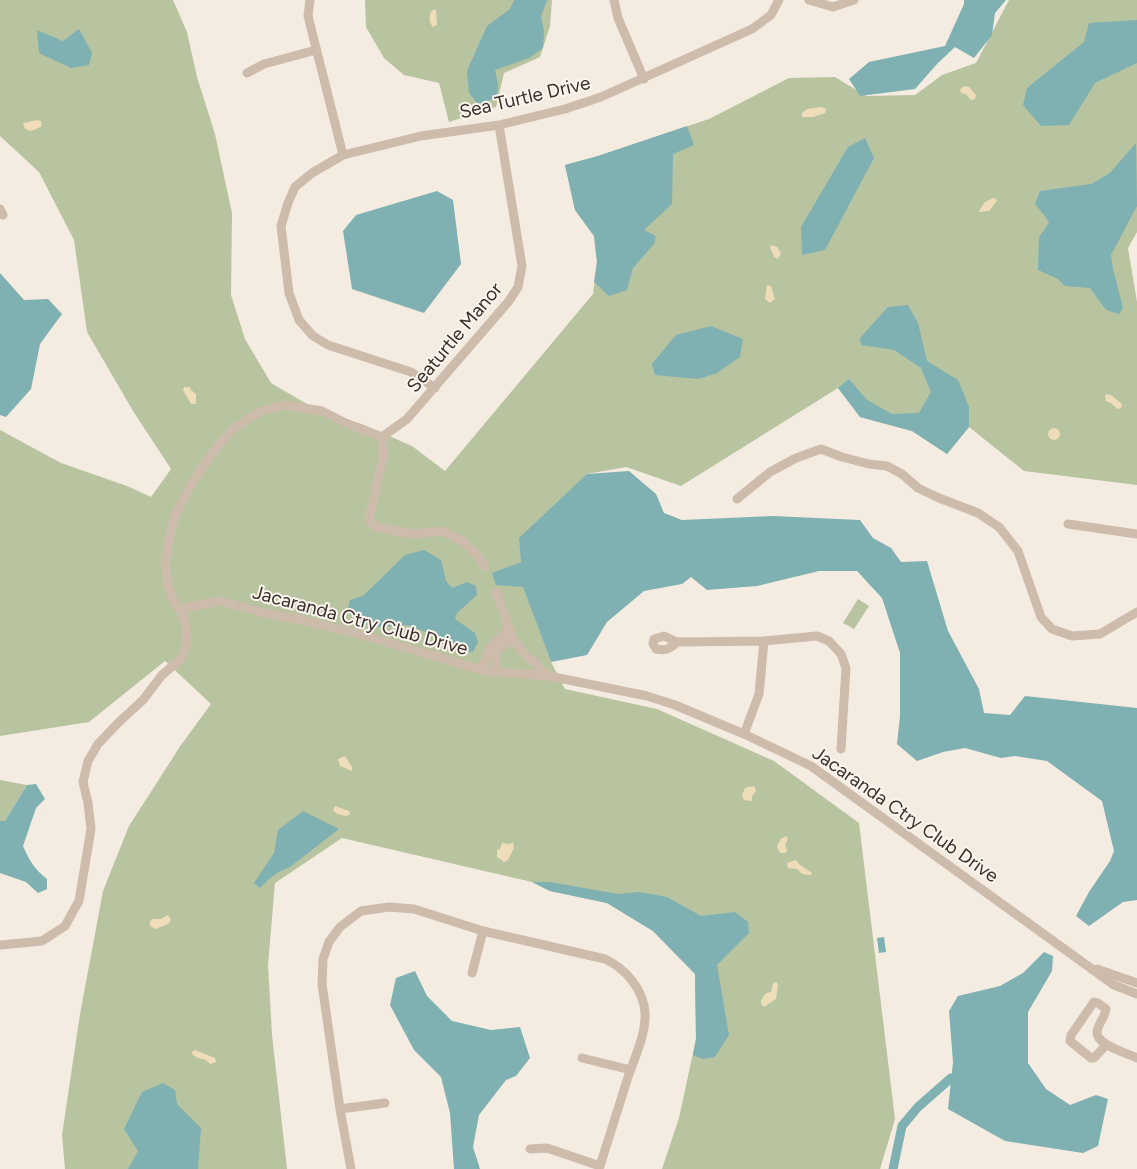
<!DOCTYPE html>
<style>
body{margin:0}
canvas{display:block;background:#f4ebe1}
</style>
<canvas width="1137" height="1169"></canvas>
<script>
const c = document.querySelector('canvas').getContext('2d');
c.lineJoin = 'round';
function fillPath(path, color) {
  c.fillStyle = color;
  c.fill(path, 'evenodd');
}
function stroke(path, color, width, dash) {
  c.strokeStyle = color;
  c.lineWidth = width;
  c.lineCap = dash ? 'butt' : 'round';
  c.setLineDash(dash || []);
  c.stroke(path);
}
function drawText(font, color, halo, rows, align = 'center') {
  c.font = font + ' Figtree,sans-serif';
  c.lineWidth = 4;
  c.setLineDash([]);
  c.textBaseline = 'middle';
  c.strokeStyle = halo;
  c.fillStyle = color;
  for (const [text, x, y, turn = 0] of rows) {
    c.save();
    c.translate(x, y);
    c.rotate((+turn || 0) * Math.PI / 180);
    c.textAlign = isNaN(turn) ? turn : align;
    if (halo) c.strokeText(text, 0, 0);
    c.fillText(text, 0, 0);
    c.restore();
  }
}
const green = new Path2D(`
 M0,0H173L187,32L197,77L215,134L232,213L231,295L245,339L271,383L312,407L364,425L412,446L445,471L593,294L597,262L594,236L575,210L565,165L598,156L709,119L789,78L835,77L866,96L915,95L942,75L976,63L1009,0H1137V232L1128,248L1137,302V485L1024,471L969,427L947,454L912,431L860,417L838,388L681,486L626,467L587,474L521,562L497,584L523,586L551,662L565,689L657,709L774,761L859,823L895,1119L880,1169H662L679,1118L696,1039L695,974L653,931L607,903L550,891L532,882L342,838L275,883L268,965L272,1035L287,1169H65L62,1135L80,1014L103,891L129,826L181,745L211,704L165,661L89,722L0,736V430L61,463L127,486L151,497L171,469L133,411L87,332L74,240L39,172L0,136Z
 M365,0H552L550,26L540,57L504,73L496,107L449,122L439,83L404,75L384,58L366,27Z
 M858,599L869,606L854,629L843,623Z
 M0,780L27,785L5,821H0Z`);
const sand = new Path2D(`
 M433,10H436L437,25L433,27C429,23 428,14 433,10Z
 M964,86L969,87L976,95L975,99L971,100L966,94L961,93L960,90Z
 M821,107L826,109L825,113L813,117H802V113L807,109Z
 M38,120L42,122L41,127L31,131L25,129L23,123Z
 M993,198L996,199L997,201L989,211L978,212L985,202Z
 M772,245L777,247L781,253L778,259L774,257L770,247Z
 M767,285L771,286L775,299L770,303L765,299Z
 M184,387H190L191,390L196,394V404H191L183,390Z
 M1106,394L1111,395L1122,404L1121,408L1117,409L1111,403L1106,401L1105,396Z
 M1048 434a6 6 0 1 1 12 0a6 6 0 1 1-12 0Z
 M345,756L352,767V771L340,766L338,759Z
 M754,786L756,791L752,796V801L744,800L742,795L745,788Z
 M335,806L349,811L350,814L347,816L337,814L333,810Z
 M786,836L788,839L785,845L787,850L786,853H780L777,846L781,839Z
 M513,842L514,848L508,860L504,862L497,857V850L500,849L502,843L510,844Z
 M796,860L800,865L812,873L811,875L802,874L797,869L788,868L787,863Z
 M168,915L171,920L168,924L156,929L150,926V922L152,919H161Z
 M777,982L778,986L776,999L764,1007L761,1004V1000L766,993L771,992L773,983Z
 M195,1050L215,1058L216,1062L210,1064C204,1056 198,1061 192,1054V1052Z`);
const water = new Path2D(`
 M514,0H547L541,16L544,32L543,48L529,58L495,70L498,85L497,98L478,104L469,93L467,71L487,26L510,9Z
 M964,0H1006L995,13L992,35L974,58L955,47L937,64L915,89L860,96L849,79L869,62L945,46L964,4Z
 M1137,20V63L1095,83L1069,125L1041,126L1023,105L1027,88L1084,42L1089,23Z
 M79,29L92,53L89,65L71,68L39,53L37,30L63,41Z
 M687,126L694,145L673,154L672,204L644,230L656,236L654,244L633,268L627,290L609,296L594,282L597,262L594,236L575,210L565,165L598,156Z
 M865,138L874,158L825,250L802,255L801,227L848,147Z
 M1136,143L1137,206L1111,255L1113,269L1123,308L1119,314L1106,310L1090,288L1065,286L1058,279L1038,270L1039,237L1049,223L1045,216L1035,204L1040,191L1091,184L1110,173Z
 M437,191L453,200L461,264L424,313L352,289L343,231L356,215Z
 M0,273L24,300L48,299L62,314L40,344L31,389L6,417L0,415Z
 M908,305L918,323L927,361L958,380L969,407V427L947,454L912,431L860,417L838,388L849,379L867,400L892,414L919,413L931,392L921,368L894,350L861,345L860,338L888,307Z
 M711,326L743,339L740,357L717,373L698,379L655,375L652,364L676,335Z
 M629,471L656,494L664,513L682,520L773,516L860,520L873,538L891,548L901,562L927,561L948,631L979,689L984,713L1010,715L1025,696L1137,708V900L1123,902L1089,926L1076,916L1089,892L1110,861L1114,851L1102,801L1047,761L1015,756L1001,758L965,748L943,752L917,761L897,744L900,716V653L882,598L857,571H819L757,586L707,590L691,577L682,584L644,591L607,622L587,655L551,662L523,587L496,585L492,573L521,562L519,538L587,474Z
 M424,550L441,560L446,581L452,588L467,582L476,586L477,595L457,613L455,619L475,633L478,642L473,652L453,651L426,632L407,625L377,627L363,624L347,612L350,600L363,596L405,555Z
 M36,784L45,799L36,808L23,846C29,860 35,870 47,879V889L38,893L26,882L0,873V821H5L27,785Z
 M303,811L339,829L290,867C278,871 269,878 260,888L254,883L274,853L278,830Z
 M532,882H550L618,894L639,892L667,897L701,916L735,912L748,922L749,933L717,965L729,1035L715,1057L703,1059L693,1055L696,1039L695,974L653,931L607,903L550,891Z
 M884,937L886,952L879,953L877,938Z
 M1044,952L1053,956L1052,971L1028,1012V1063L1046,1089L1070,1105L1096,1095L1108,1099L1098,1146L1083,1153L1005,1141L948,1109L953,1062L949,1011L958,996L1000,986L1023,973Z
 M415,971L427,996L452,1021L491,1030L520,1027L530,1058L516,1076L506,1080L479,1115L473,1147L480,1169H454L450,1113L441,1077L414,1050L390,1005L396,978Z
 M163,1083L175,1090L177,1104L201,1128L198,1169H128L138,1151L124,1129L142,1092Z`);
const canal = new Path2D(`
 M893,1169L902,1126L918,1107L951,1078`);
const minor = new Path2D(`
 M310,0L308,16L343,155
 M614,0L618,18L644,79
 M809,0L833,7L854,0
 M247,73L264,64L316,50
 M0,209L3,215
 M435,388L411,372L328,345L313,336L299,320L289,293L281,226L288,203L295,187L312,173L343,155L421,136L499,125L565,109L601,97L752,29L771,15L779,0
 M382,437L407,419L509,301L518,287L522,266L499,125
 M737,499L770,472L796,458L821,449L842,457L869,464L887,466L902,474L918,488L939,498L978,513L999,527L1018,551L1041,617L1052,629L1072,636L1100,634L1137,612
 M1068,524L1137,534
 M496,592L514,641L526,655L549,676
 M179,609L220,601L264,613L298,619L355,633L486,671L549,676L647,696L675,705L744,734L811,766L1114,985L1137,994
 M677,642C670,649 666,651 656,649L653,644L654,639L664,636L677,642L764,641L817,636L829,641L841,654L846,668L841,749
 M482,670L489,649L509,628
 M498,671C492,654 496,645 514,641
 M744,734L759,694L764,641
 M1,945L42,941L65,926L79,901L91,829L88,803L83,782L88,761L98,744L119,722L143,700L162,675L182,658L187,641L186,627L184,617L174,602L167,581L165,561L174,517L191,485L211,454L234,428L261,411L285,405L322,411L345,423L382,437L383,457L369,520L375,527L412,534L442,531L461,540L477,555L485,567
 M1097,969L1137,983
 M472,973L483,931
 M1106,1045L1094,1058H1091L1070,1041L1071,1035L1094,1002L1098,1003L1106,1009C1105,1017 1098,1024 1097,1032C1096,1045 1127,1053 1137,1058
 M582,1058L631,1070
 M340,1109L385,1103
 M530,1149L547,1148L600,1166
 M351,1169L340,1109L322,984L323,959L329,942L340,927L361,911L389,907L414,909L483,931L605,959C625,968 643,989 645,1012C646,1034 636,1054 629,1074C619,1106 609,1138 599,1169`);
const streetNames = [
 ["Sea Turtle Drive",525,98,-13],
 ["Seaturtle Manor",455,338,-50],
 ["Jacaranda Ctry Club Drive",360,621,15],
 ["Jacaranda Ctry Club Drive",905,815,35]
];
fillPath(green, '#b8c4a0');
fillPath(sand, '#efdcb8');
fillPath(water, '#7fb0b2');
stroke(canal, '#7fb0b2', 9);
stroke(minor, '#cdbbac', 9);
drawText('19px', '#3b302b', '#fbf5ee', streetNames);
</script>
